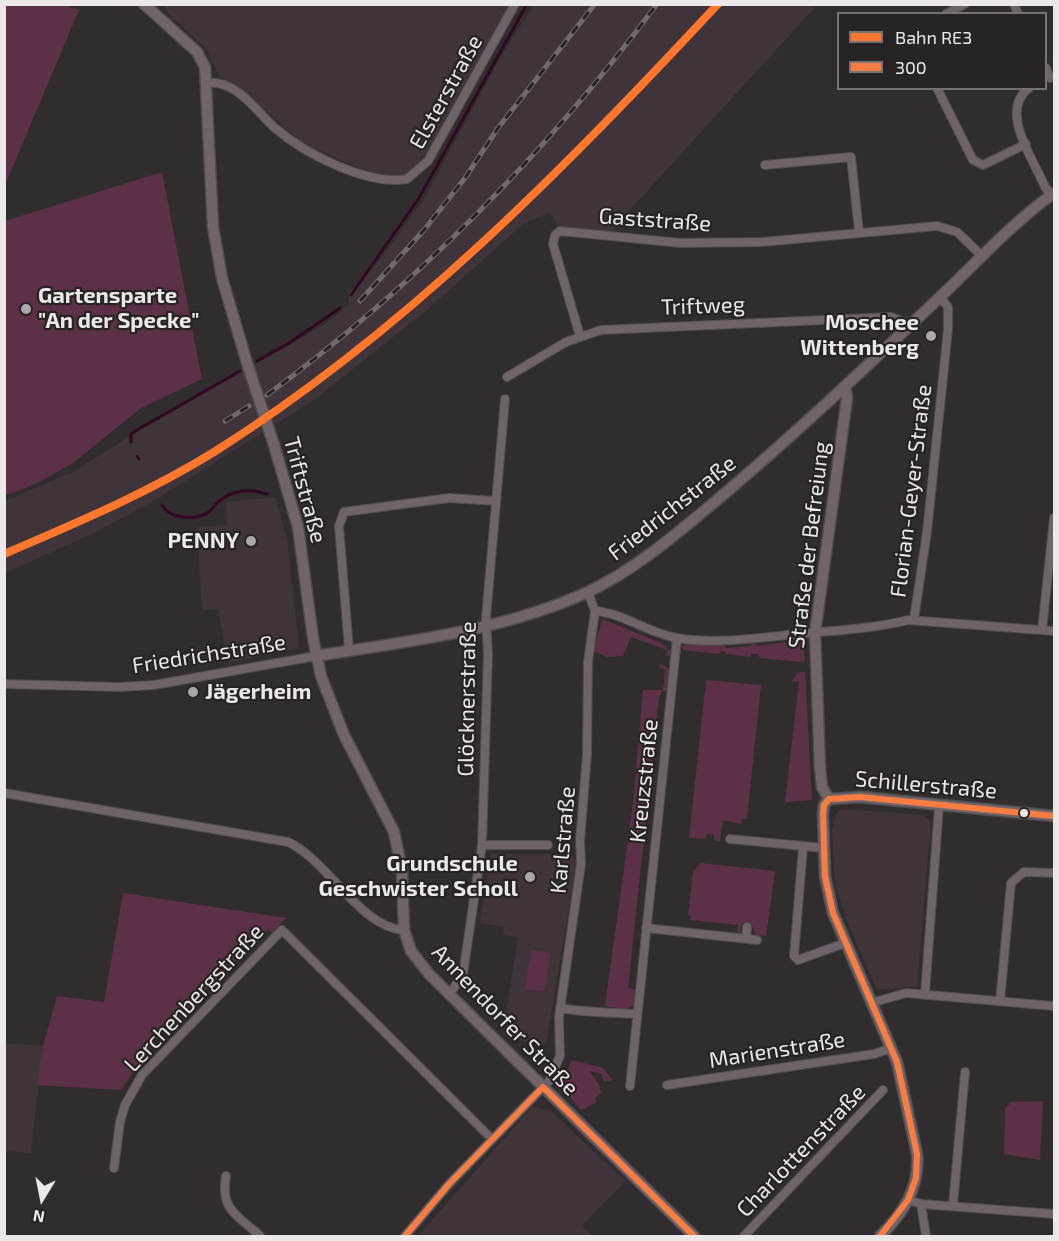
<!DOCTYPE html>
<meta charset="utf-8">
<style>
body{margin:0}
#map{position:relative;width:1059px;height:1241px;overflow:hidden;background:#312d2f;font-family:"Exo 2",sans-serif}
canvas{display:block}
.frame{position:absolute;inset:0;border:6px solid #ece8ea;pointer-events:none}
.legend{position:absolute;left:837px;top:12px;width:210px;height:78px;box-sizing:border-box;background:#282325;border:2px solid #767274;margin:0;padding:8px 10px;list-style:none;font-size:18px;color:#ece8ea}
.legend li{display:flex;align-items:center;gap:12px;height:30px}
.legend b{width:30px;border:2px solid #767274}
.north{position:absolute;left:12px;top:1169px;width:60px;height:60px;-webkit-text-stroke:4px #282325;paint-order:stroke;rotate:190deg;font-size:16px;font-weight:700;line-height:24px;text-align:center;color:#ece8ea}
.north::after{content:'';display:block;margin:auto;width:21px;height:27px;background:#ece8ea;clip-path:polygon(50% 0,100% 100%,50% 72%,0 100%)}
</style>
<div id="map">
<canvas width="1059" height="1241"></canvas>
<div class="frame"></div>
<ul class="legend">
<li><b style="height:8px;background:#ff762d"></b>Bahn RE3</li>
<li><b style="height:8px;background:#f77d43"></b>300</li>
</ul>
<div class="north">N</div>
</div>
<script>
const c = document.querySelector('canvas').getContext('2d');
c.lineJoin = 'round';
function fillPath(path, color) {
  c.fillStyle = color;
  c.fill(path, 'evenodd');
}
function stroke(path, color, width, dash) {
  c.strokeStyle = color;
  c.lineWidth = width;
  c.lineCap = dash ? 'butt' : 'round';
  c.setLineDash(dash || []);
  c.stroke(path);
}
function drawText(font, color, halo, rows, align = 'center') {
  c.font = font + ' "Exo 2",sans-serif';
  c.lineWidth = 4.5;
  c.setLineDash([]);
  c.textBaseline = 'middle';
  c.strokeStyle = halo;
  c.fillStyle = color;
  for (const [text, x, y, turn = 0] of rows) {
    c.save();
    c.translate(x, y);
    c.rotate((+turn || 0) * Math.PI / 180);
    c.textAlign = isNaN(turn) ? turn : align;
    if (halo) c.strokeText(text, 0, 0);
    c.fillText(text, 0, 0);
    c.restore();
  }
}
const built = new Path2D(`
 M165,5H509L431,149L419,167L400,178L378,177L300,141L247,94L219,76L207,50L167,12Z
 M534,5H817L608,234L558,226L550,212L523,224L427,310L314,400L160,497L98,531L5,573V501L75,471L135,433L325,324L349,305V292L380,260L424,199L501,56Z
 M275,497L287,539L299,648L228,663L218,609L202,610L197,527L227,525L226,502Z
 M842,809L923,815L931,822L917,986L877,990L847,921L835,884L832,832L836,814Z
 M491,854H571L577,861L546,1045L506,1038L503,1034L518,937L503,935L504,927L480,923Z
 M4,1043L43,1046L31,1153L5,1151Z
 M532,1107L550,1110L625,1181L582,1226L593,1236H418Z`);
const green = new Path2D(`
 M5,4L66,5L79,10L5,185Z
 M162,172L202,379L141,408L73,463L39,482L5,496V221Z
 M602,619L661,643L670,651V655L666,657L667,650L631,637L623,656L607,657L594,651Z
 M799,640L804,646L805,661L802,662L760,658L758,654H751V657L726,654V652L720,651L719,654L683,650L681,646C692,639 709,649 723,644L726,648L750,646L753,642L758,646Z
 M660,664L669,668L667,691H662L659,698L628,988L635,989L634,1005L626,1009L605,1006L633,803L643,690H663L665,670L659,667Z
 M798,672H805L812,800L785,802L799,682L792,681Z
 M706,680L761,685L747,819H742L741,824L723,820L720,841L714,840V834H706L705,839L689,838Z
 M700,863L775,871L766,936L756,935L751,924L742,923L740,933L737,932L738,925L690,920L691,916L688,915L693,872Z
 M123,893L286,918L272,933L268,929L158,1036L121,1090L37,1085L43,1046L57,996L104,1002Z
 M531,950L551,953L544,992L525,989Z
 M572,1060L603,1068L612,1080L604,1082L601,1074L589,1071L599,1084L601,1093L595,1098L597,1102L581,1110L562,1087L563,1078Z
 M1043,1101L1040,1160L1004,1154L1005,1109L1011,1102Z`);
const stream = new Path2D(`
 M351,295L419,198L527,4
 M257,361L289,343L340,308
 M131,442V434L137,430L240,371
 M137,456L139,459
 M162,505C170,519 195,521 209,512C212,509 215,505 218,502C232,490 250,488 267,494`);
const street = new Path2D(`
 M1014,4L1018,14
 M946,14L965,4
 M1046,68L1050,78
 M207,83C236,79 256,111 275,128C304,153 367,186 407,179L428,161L515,4
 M937,88L973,160L983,165L1026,144
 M1029,88C998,111 1034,160 1045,187L1051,195
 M765,165L851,157L859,232
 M580,336L553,244L555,235L560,231L680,243L762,242L937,226L957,232L982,256
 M507,377L566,342L601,330L891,317L911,325
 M595,611C623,613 648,633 677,638C718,645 759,637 800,634C837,630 872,629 908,620L1054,631
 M914,619L927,532L948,329V307L940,297
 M1042,630L1054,518
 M349,650L339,526L344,512L449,498L496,501
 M4,684L120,687L154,685L316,656
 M4,793L288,842C329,861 360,928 404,930
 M730,839L824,848
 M482,845H548
 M803,847L794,956L798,960L845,943
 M646,928L757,940
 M746,939L747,927
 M925,994L939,806
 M449,995L463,974L482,845L488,654L486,618L505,399
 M1000,1001L1011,883L1024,872L1054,873
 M871,1003L906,993L1054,1006
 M560,1008C586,1013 611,1012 637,1014
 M667,1085L874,1054L891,1048
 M630,1086L677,638
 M114,1168L120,1122L125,1105L142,1075L282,930L492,1139
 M226,1176C220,1211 238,1215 260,1236
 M909,1200L921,1204L1054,1214
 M921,1204L926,1236
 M953,1205L965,1072
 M405,1236L449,1184L549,1081L560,1056L559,1017L581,864L580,841L587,754L588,662L595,611L588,592
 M744,1236L883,1090`);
const secondary = new Path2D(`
 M144,4L197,52L205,67L213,227L222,278L247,363
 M274,445L298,527L313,638L321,676L344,735L394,832L402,870L404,930L411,951L429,974L694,1236
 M316,656C409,641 502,631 588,592C636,569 676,534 717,500C793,436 865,368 938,299C976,263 1011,224 1054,193
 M829,799L824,805L823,814L825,876L833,913L897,1062L917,1154C920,1188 903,1214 880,1236
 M829,799L822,787L820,768L815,633L847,398L845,387
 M829,799L860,797L1054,816`);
const rail = new Path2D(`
 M360,301L424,230L465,178L498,128L595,4
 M267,395C415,286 547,152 657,4
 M225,421L249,406`);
const secondaryBridge = new Path2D(`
 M247,363L274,445`);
const bus1 = new Path2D(`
 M829,799L824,805L823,814L825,876L833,913L897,1062L917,1154L916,1178L908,1200L880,1236
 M829,799L860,797L1054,816
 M543,1087L694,1236
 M405,1236L449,1184L543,1087`);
const rail1 = new Path2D(`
 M4,554C76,523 148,493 214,452C406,331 563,170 718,4`);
const markers = [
 [26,309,6,"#aba7a9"],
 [931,336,6,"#aba7a9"],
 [251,541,6,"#aba7a9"],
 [193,692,6,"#aba7a9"],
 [1024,813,5,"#ece8ea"],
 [530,877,6,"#aba7a9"]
];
const streetNames = [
 ["Elsterstraße",446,92,-61],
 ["Gaststraße",655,220,4],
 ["Triftweg",703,306,-2],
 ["Triftstraße",305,490,75],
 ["Florian-Geyer-Straße",911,491,-83],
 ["Friedrichstraße",672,508,-38],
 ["Straße der Befreiung",809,545,-83],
 ["Friedrichstraße",209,654,-9],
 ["Glöcknerstraße",467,699,-89],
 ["Kreuzstraße",644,781,-84],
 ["Schillerstraße",926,785,5],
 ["Karlstraße",563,840,-85],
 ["Lerchenbergstraße",194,998,-47],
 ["Annendorfer Straße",505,1020,46],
 ["Marienstraße",777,1050,-9],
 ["Charlottenstraße",801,1151,-46]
];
const poiNames = [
 ["Gartensparte",38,296,"left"],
 ["\"An der Specke\"",38,321,"left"],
 ["Moschee",919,323],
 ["Wittenberg",919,348],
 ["PENNY",239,541],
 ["Jägerheim",205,692,"left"],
 ["Grundschule",518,864],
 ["Geschwister Scholl",518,889]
];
fillPath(built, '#3f3439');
fillPath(green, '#5c3047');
stroke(stream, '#330721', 3);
stroke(street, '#4e4c4d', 10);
stroke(secondary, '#4e4c4d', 13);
stroke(street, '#6d6368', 8);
stroke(secondary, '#70646a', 10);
stroke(rail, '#716a6d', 5);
stroke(rail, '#282325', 3, [9]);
stroke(secondaryBridge, '#4e4c4d', 13, []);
stroke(secondaryBridge, '#70646a', 10);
stroke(bus1, '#f77d43', 6);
stroke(rail1, '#ff762d', 8);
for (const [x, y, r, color] of markers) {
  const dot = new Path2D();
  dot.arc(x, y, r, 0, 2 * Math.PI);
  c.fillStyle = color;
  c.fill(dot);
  stroke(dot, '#282325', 2);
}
drawText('22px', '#ece8ea', '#282325', streetNames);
drawText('bold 22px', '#ece8ea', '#282325', poiNames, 'right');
</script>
